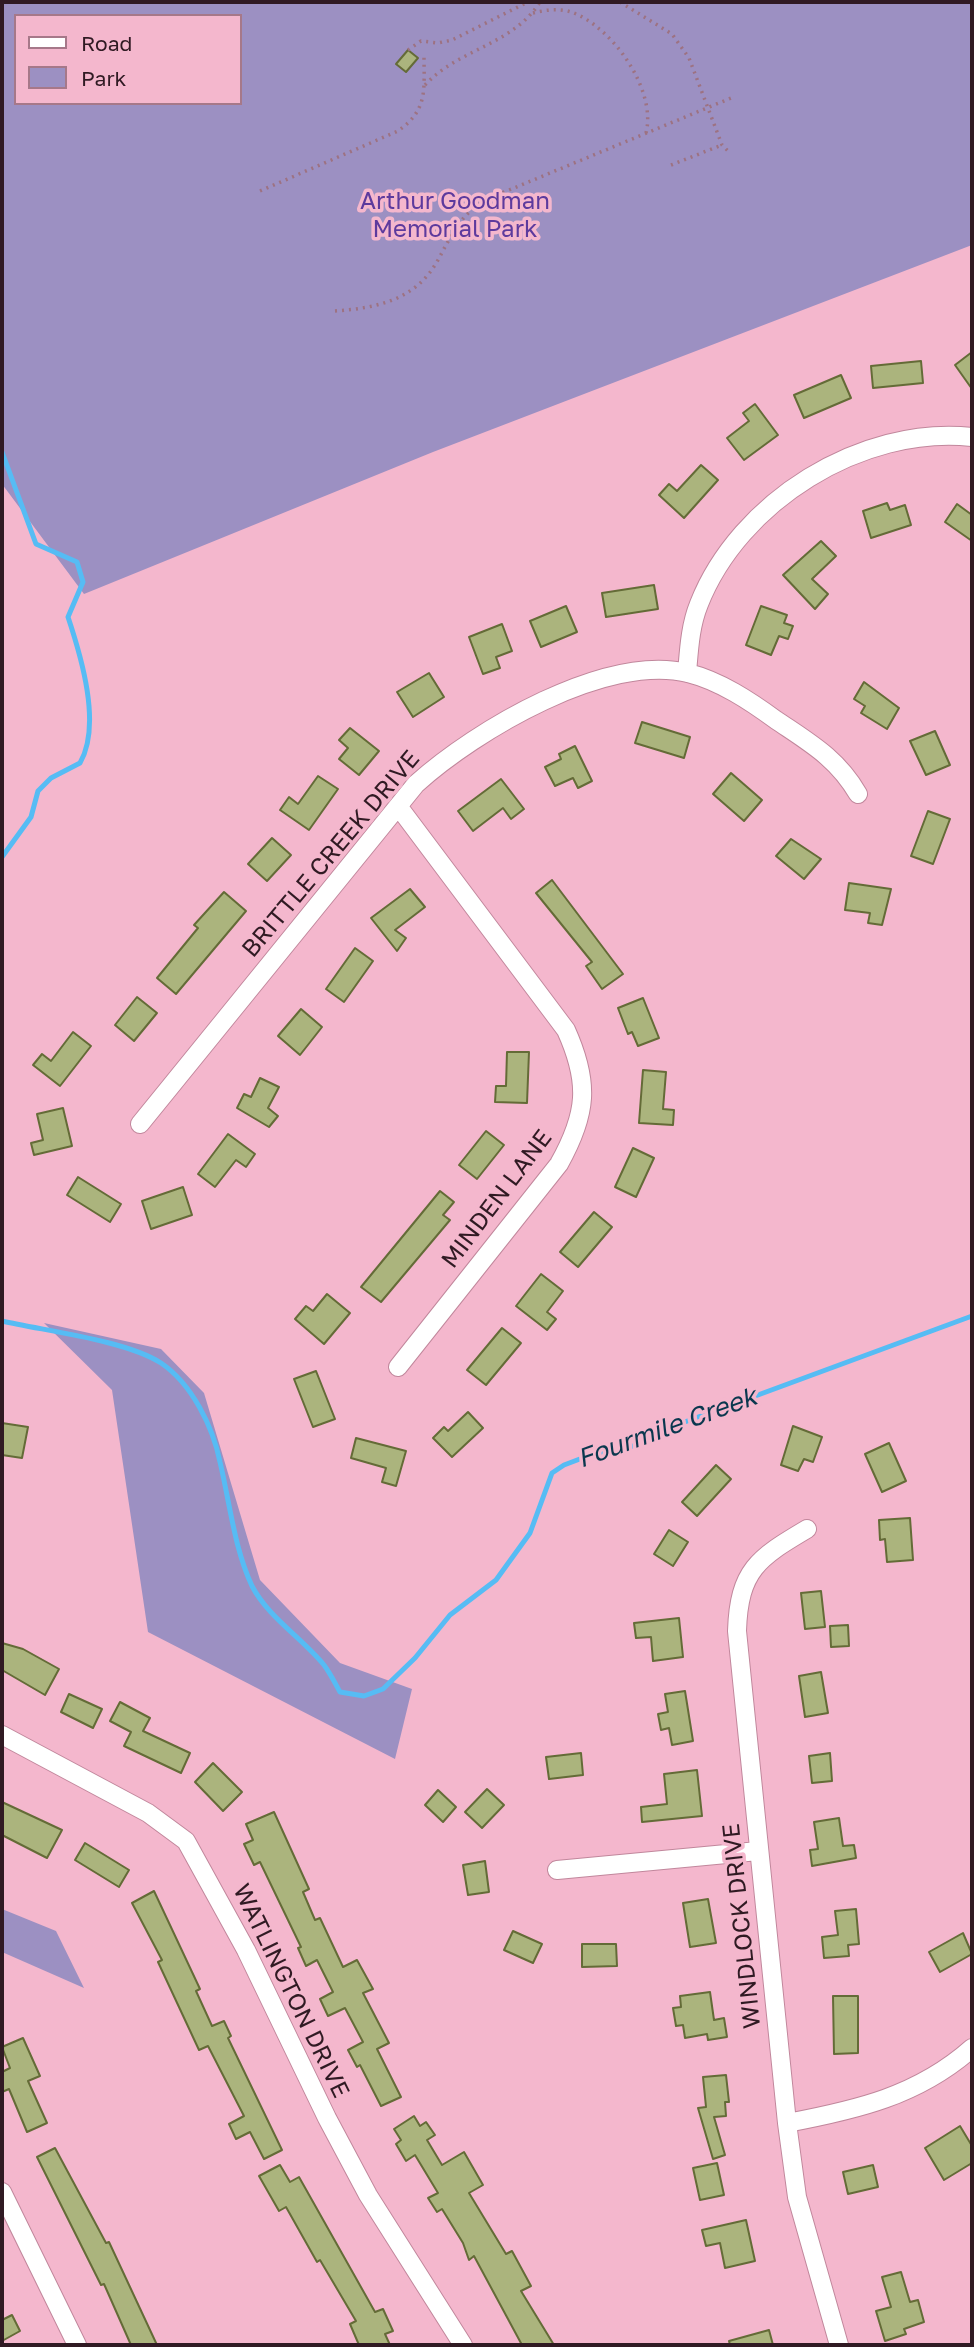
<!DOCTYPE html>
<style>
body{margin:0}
#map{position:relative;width:974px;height:2347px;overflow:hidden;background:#f4b7cd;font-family:"Golos Text",sans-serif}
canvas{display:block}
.frame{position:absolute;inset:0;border:4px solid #301a23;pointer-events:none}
.legend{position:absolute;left:14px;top:14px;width:228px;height:91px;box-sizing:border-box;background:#f4b7cd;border:2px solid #a67889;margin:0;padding:9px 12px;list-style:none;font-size:21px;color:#301a23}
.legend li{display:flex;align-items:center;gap:14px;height:35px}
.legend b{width:35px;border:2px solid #a67889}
</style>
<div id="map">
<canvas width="974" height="2347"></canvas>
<div class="frame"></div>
<ul class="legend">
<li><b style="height:9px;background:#fff"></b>Road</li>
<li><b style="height:19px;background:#9c90c2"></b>Park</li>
</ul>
</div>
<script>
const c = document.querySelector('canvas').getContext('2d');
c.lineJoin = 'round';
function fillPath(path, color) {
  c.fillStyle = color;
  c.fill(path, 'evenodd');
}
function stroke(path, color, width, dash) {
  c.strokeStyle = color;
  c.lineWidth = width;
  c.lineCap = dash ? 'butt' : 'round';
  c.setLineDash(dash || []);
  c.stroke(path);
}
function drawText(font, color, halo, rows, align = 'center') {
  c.font = font + ' "Golos Text",sans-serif';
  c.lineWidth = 7;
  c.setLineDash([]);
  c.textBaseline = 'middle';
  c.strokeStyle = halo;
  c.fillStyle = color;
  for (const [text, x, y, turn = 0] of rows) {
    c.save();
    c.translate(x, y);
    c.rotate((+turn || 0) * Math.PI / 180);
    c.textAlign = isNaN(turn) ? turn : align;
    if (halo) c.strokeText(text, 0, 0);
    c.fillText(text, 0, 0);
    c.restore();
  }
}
const green = new Path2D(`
 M2,2H972V245L433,452L84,594L2,484ZM16,16H240V103H16Z
 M44,1323L161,1349L204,1393L260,1580L340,1663L412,1689L395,1759L148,1632L112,1390Z
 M2,1909L56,1931L84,1988L2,1952Z`);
const stream = new Path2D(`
 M2,452L36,544L77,562L83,582L68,617C81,656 102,725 80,763L51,778L38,791L31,817L2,857
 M2,1321C45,1331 125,1340 161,1363C192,1384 213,1427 220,1462C230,1504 234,1547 252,1586C268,1617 302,1638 324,1665C330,1673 335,1683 340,1692L364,1696L383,1689L415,1658L450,1615L496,1580L530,1533L552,1473L564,1465L593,1454L633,1446L682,1423L972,1316`);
const building = new Path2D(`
 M408,50L418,58L406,72L396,64Z
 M972,352V389L955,365Z
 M921,361L923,383L873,388L871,366Z
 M841,375L851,398L804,418L794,395Z
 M755,404L778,435L744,460L727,438L749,421L743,413Z
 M701,465L718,480L684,518L659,495L669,484L677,491Z
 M887,503L890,510L905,505L911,525L871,538L863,511Z
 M957,504L972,515V541L945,522Z
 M821,541L836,556L812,579L828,594L815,609L783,575Z
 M654,585L658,609L606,617L602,593Z
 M566,606L577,632L541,647L530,621Z
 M761,606L787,615L784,623L793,626L788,639L779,636L771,655L746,645Z
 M502,624L512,651L496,657L500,668L483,674L469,637Z
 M429,673L444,697L413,717L397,692Z
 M864,682L899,708L887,729L861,713L865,706L854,699Z
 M642,722L690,737L684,758L635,743Z
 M350,728L379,751L359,775L339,759L348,748L339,740Z
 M935,731L950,765L926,775L910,741Z
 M575,746L592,781L578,788L573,778L555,786L545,767L561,759L559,754Z
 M731,773L762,800L744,821L713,794Z
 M318,776L338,789L309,830L280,810L289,797L298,804Z
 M501,779L524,809L511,819L503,808L473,831L458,811Z
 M928,811L950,819L933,864L911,856Z
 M272,838L291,855L267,881L248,864Z
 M791,839L821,859L804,879L776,856Z
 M552,880L623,974L602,989L586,966L592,962L536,893Z
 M849,883L891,889L882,925L868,923L870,913L845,910Z
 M410,889L425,907L395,930L406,938L397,951L371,918Z
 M224,892L246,911L176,994L157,978L198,928L194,925Z
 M355,948L373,961L344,1002L326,989Z
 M137,997L157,1013L134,1041L115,1025Z
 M643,998L659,1038L638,1046L632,1032L628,1034L618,1008Z
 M301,1009L322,1027L300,1055L278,1036Z
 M73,1032L91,1046L60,1086L33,1065L42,1054L51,1061Z
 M507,1052H529L527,1103L495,1102L496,1086H506Z
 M643,1070L666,1072L663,1109L674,1110L673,1125L639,1123Z
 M260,1078L279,1087L268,1108L278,1116L269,1127L237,1108L244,1094L251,1097Z
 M63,1108L72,1146L34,1155L31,1143L43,1140L37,1114Z
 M486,1131L504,1145L477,1179L459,1165Z
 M228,1134L255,1154L246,1167L236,1160L215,1187L198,1174Z
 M633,1148L654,1158L636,1197L615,1187Z
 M78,1177L121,1204L110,1222L67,1195Z
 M183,1187L192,1215L151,1229L142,1201Z
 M440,1191L454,1202L443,1215L450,1220L381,1302L361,1287Z
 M594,1212L612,1227L578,1267L560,1252Z
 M541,1274L563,1291L547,1312L556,1319L547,1330L516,1306Z
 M327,1294L350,1313L324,1344L295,1319L306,1306L313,1311Z
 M502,1328L521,1343L486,1385L467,1370Z
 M316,1371L335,1419L313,1427L294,1379Z
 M468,1412L483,1428L452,1457L433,1438L444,1427L448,1431Z
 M2,1423L28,1427L22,1458L2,1455Z
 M793,1426L822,1437L813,1462L804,1459L798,1471L781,1465Z
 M356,1438L406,1451L396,1486L382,1482L386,1468L351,1458Z
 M889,1443L906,1481L882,1492L865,1454Z
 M716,1465L731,1479L697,1516L682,1502Z
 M910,1518L913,1560L887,1562L885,1539L880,1540L879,1520Z
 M669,1530L688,1542L673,1566L654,1554Z
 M821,1591L825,1627L805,1629L801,1593Z
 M679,1618L683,1657L653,1661L651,1637L636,1638L634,1623Z
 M848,1625L849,1646L831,1647L830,1626Z
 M2,1643L23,1649L59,1669L45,1695L2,1670Z
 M821,1672L828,1713L805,1717L799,1676Z
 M685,1691L693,1741L672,1745L669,1728L661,1730L658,1714L668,1712L665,1694Z
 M69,1694L102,1709L93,1728L61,1712Z
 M120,1702L150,1718L143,1731L190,1753L181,1773L124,1746L131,1732L110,1721Z
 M581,1753L583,1775L549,1779L546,1757Z
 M830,1753L832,1781L812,1783L809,1756Z
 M213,1763L242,1792L223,1811L195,1782Z
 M697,1770L702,1816L642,1822L641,1807L667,1804L664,1774Z
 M487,1789L504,1805L482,1828L465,1812Z
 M438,1790L456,1807L443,1822L425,1805Z
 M2,1802L62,1830L47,1858L2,1835Z
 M274,1812L309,1889L303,1892L315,1920L320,1918L343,1967L357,1960L373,1989L363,1993L389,2043L377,2049L401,2097L381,2106L360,2065L357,2067L348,2050L363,2042L345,2008L328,2016L320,1999L333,1992L317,1960L306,1966L298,1948L301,1947L260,1862L254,1865L244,1844L253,1840L246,1824Z
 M839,1818L843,1846L854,1845L856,1858L812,1866L810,1850L818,1849L814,1822Z
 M85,1843L129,1870L119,1887L75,1860Z
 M485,1861L489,1892L468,1895L463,1865Z
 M154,1891L200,1989L196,1991L212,2026L224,2021L231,2036L228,2038L282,2150L264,2159L250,2132L236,2139L229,2124L244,2116L208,2046L199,2050L158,1962L162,1960L132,1903Z
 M708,1899L716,1943L690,1947L683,1903Z
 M856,1909L859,1944L848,1945L849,1956L824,1958L822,1937L838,1935L835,1911Z
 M513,1931L542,1944L533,1963L504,1950Z
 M963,1933L972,1954L940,1972L929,1952Z
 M582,1944H616L617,1966L582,1967Z
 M710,1992L714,2020L724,2018L727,2037L708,2040L707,2034L685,2038L683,2025L676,2026L673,2008L681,2007L680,1996Z
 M833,1996H858V2053L834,2054Z
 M23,2038L40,2076L28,2081L47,2123L27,2132L9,2089L2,2092V2072L10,2068L2,2047Z
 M726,2075L729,2102H725L726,2116L714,2117L725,2155L713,2159L698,2108L706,2107L703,2077Z
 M414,2116L420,2126L426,2122L435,2135L427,2140L442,2165L464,2152L483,2185L469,2193L506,2254L512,2251L531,2286L521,2291L554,2345H522L474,2256L469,2260L463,2243L442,2209L437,2212L428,2198L438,2193L415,2155L406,2161L396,2144L401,2140L394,2129Z
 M960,2126L972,2146V2163L944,2180L925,2148Z
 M55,2148L106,2243L109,2242L157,2345H131L104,2284L101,2285L37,2157Z
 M717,2163L724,2195L700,2200L693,2168Z
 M280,2165L290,2182L299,2177L375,2312L383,2309L393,2331L385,2334L390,2345H359L350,2324L356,2321L320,2260L317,2262L286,2207L279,2211L259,2176Z
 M873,2165L878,2187L848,2194L843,2172Z
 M746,2220L755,2261L725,2268L720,2243L706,2246L702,2230Z
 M901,2272L910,2302L918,2300L924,2322L904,2329L906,2334L885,2341L876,2311L891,2307L882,2277Z
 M12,2315L20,2331L2,2341V2320Z
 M769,2330L773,2345H730L729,2341Z`);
const path = new Path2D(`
 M620,2L672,34L689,58L722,145L730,153
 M533,13C545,10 559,8 571,12C612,26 657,90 646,133
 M408,50L421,41L438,43L452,40L528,2
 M425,85C458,49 513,45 540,2
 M671,165L722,145
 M260,191L398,131C428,110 424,90 424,56
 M335,311C377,308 416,300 438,260C451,236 461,214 485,200L731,98`);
const street = new Path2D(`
 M687,673C689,650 690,626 699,604C739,502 861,425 972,437
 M140,1124L416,784C476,730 606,653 688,673C720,681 750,701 776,720C810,743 837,758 858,794
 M398,1367L559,1164C587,1114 590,1083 566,1030L398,806
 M807,1529C758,1558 739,1570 737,1631L787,2123L797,2197L839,2345
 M2,1735L148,1813L186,1841L246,1950L327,2118L368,2195L463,2345
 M557,1870L758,1851
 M787,2123C856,2110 918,2096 972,2048
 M2,2192L77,2345`);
const parkNames = [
 ["Arthur Goodman",455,201],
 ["Memorial Park",455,229]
];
const streetNames = [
 ["BRITTLE CREEK DRIVE",331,854,-50],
 ["MINDEN LANE",497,1199,-53],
 ["WINDLOCK DRIVE",742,1926,-96],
 ["WATLINGTON DRIVE",291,1991,64]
];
const waterNames = [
 ["Fourmile Creek",667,1428,-20]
];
fillPath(green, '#9c90c2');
stroke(stream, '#56bcf4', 5);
fillPath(building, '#abb47d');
stroke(building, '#646b37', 2);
stroke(street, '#c1879c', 20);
stroke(path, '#9d7282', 3.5, [2, 5]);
stroke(street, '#fff', 18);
drawText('24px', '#5d3a9d', '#f4b7cd', parkNames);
drawText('24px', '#301a23', '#f4b7cd', streetNames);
drawText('italic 26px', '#0a374e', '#f4b7cd', waterNames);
</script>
